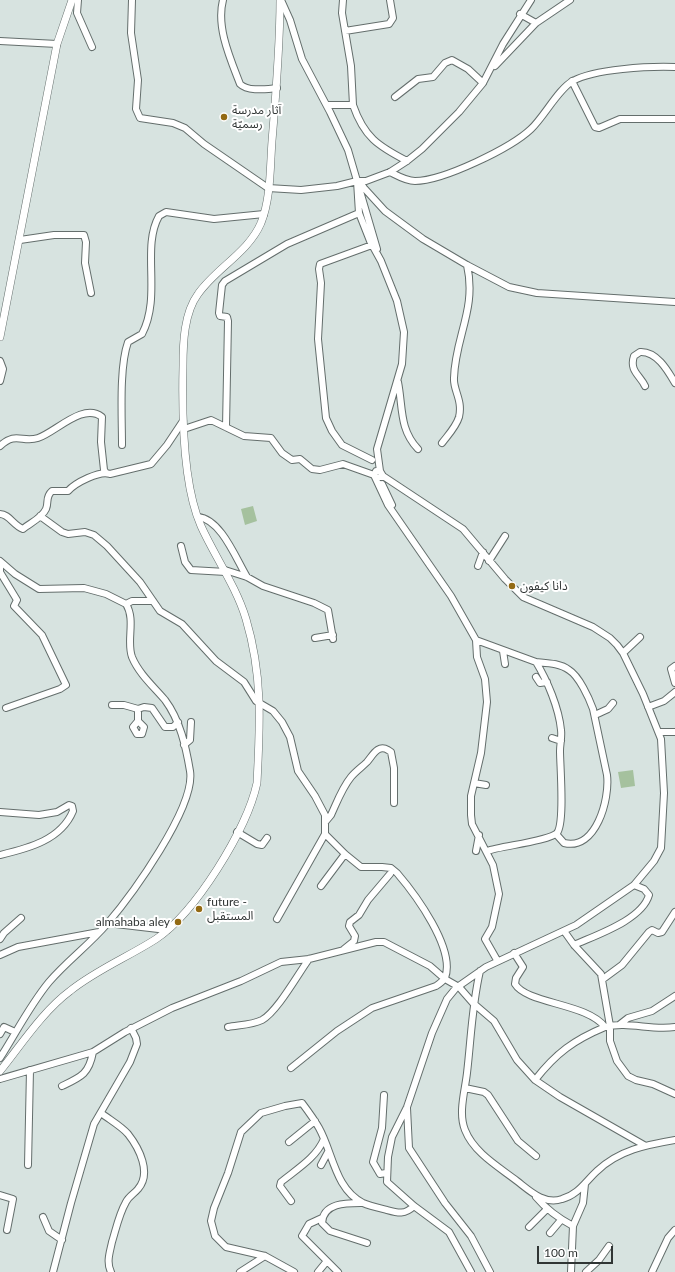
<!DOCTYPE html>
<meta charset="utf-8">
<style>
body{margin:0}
#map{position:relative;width:675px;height:1272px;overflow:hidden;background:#d7e3e0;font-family:Lato,sans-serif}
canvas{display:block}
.scale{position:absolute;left:537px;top:1246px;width:76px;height:18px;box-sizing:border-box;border:2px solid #303534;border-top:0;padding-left:5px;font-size:12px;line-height:14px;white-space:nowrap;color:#303534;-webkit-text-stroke:3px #fff;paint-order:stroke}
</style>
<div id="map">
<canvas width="675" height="1272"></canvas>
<div class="scale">100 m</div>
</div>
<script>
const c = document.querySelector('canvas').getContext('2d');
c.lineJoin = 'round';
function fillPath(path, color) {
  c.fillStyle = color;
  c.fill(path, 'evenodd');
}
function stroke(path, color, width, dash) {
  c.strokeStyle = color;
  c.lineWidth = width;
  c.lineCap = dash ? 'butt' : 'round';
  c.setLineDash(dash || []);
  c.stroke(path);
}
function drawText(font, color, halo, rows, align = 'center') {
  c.font = font + ' Lato,"Noto Sans Arabic",sans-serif';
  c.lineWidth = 4;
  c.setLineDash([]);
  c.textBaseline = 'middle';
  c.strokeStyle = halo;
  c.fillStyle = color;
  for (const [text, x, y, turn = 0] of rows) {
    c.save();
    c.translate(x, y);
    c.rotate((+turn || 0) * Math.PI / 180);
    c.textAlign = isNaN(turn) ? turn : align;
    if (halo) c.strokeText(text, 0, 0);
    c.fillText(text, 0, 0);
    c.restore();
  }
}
const green = new Path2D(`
 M253,506L257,521L245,525L241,509Z
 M633,770L635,786L621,788L618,772Z`);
const minor = new Path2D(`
 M78,0L77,13L92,47
 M132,0L131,33L138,80L136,109L140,118L173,123L185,128L204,144L268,188L301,190L337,186L357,181H366L390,172L407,161L422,149L459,112L483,83L503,44L531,0
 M223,0C216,27 230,58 240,84C248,92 266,89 277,88
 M281,0L290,20L302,59L330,112L348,150L377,249
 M520,14L536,23
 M345,31L389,24L393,18L390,0
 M0,41L57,44
 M495,66L536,23L570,0
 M572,81L595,127L599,128L620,119H675
 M395,97L418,79L433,77L445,63L452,60L468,69L483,83
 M327,105H353L351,66L342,13L343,0
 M353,105C364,137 378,146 407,161
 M390,172C398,176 406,181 415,181C443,181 511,148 531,129C544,117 559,88 573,81C594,69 650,66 675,67
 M357,181L359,213L370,241L381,261L397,301L404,332L402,364L377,449L380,471
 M360,182L364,188L385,211L423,239L467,265L509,287L537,293L675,302
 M20,240L54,235H84L86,242L85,263L91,293
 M0,361L3,369L0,381
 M398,382C403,407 399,429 418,449
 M645,386C640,375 629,371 634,356L640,352C657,351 668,371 675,383
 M226,427L228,321L227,317L220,316L219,313L222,285L225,281L287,244L359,213
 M184,429L211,420L244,436L271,438L282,453L292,460L300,459L312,469L320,470L343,464L374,475
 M442,443C448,435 456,427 459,417C463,400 453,390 454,378C455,337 477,309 467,265
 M122,445C122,417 119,367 128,342L142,334C162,296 141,248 159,216L166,212L214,219L264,214
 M0,446C16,431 22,443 38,438C56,432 83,402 102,417L101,442L104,470L106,473
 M372,460L342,445L332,431L326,418L318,339L321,283L319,269L320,264L372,245
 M383,476L463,529L505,579L523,597L593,627L610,638L617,645L623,653L643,694L661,739L664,793L661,848L654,861L634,885L576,925L486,967L456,988L447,999L432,1033L407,1107L392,1137L388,1157L387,1182L414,1206L449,1232L471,1272
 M377,478L383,476L380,471H376L374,475L388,505L451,596L476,640L477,657L485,679L487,702L481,753L471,796V815L472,824L493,865L499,894L492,927L485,939L497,960
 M382,484L392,505
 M0,514C9,514 13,525 23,529C30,523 42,518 46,509C49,502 45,497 52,491H68C75,483 100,470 110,474L151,464L167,445L183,421
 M40,516L62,532L68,534L85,532L94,535L107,546L140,582L160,611L182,624L216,661L244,682L256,701L273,711L282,722L290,737L298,771L315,796L325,815V834L277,919
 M198,517C221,519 236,559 247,577
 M181,546L185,562L191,570L226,572
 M0,561L15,574L39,589L84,588L106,594L126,604
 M489,561L505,536
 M478,566L483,552
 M0,567V572L17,600L14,606L42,635L66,685L60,689L6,708
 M225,570L247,577L263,586L314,603L328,610L333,639
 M315,638L333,635
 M476,640L536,662C547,680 559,708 561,730C562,737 560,744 560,751C560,766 565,823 557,833C549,841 501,846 487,851
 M503,651L505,664
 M623,653L640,637
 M536,662C546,663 560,663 569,670C579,676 589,698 593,709L607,775C610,799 596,851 564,843L556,834
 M675,666L671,669L675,683
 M536,677L540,683L547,682
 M112,705H124L138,709L144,707L152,708L165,727H173L178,722
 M648,707L664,701L675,692
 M595,715L608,709L613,703
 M138,721L144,727L142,734H137L133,727L138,721V709
 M659,732H675
 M552,738L561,741
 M184,745L190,740L191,722
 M474,783L486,785
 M0,812L39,815L57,812L69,805L72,806L73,811C61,840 29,848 0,855
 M326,821L331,815C337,802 342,788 351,777C356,771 362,767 367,762C373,755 378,744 388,750L391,752L394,768V803
 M237,832L257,844L262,845L267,838
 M476,851L479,835
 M321,886L345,854
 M107,923L167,930
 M564,931L574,945L601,974L610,1026V1041L617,1061L628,1076L636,1080L653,1084L675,1094
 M0,939L4,933L21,918
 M574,945C596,935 642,920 649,895L644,889L634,885
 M344,949L354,941L355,936L349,926L350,922L359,915L368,900L390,874
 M514,953L523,967L516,978L515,984C527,1004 587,1003 605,1027C628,1021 652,1031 675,1027
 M0,955L18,947L99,932
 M480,971C472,1005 471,1039 467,1073C465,1091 458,1113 465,1130C474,1153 499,1167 517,1181C530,1191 544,1205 562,1199C578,1195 586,1181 597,1171C619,1150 646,1145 675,1140
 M603,979L622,965L649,932L652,930L658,933L662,932L675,912
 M619,1025L628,1018L652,1011L675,996
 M228,1027C239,1025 252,1025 262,1020C277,1012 298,974 309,959
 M0,1034L4,1027L15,1032
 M0,1058C16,1033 30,1005 49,982C67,961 89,945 107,924C131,896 196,807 190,771C186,747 180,720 165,700C154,687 139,674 132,657C126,641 136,620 126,604L132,601H153
 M291,1068L337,1031L372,1008L436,986C439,984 443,981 445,978C456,949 415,894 397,873L391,868L382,867H361L345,854L325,834
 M0,1079L93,1052L125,1032L172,1008L241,981L281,962L309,959L376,942H384L430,966L445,979L459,987L473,1003L494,1021L517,1060L535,1080L560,1097L644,1145
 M535,1080C556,1053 574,1040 605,1027
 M62,1086C81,1077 89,1074 93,1052
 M465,1088L484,1092L488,1095L518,1141L536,1156
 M384,1095L382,1128L373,1162L380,1174L386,1173
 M407,1108L409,1148L445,1203L471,1236L490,1272
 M101,1113C110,1120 121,1126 128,1134C139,1148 152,1173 138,1189C134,1194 129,1196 126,1202C119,1214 116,1229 112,1242C110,1252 106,1262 111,1272
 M289,1142L315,1121
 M28,1165L30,1070
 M321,1165L328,1152
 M0,1195L13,1199L7,1230
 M536,1197C547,1210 558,1218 573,1226
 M291,1201L280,1186L281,1182C297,1169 316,1158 324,1139
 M363,1203C348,1203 323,1202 322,1223L330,1231L367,1243
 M43,1217L49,1231L62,1240
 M322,1218L309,1224L302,1236L338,1272
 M529,1227L547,1209
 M550,1233L561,1220
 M53,1272L71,1203L94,1124L130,1062L137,1044L136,1038L131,1028
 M240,1272L265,1256
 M294,1272L265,1256L226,1247L215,1236L211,1221L214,1208L228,1173L241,1132L261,1113L285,1106L302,1103C308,1111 314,1119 319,1128C333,1153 335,1189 363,1203C370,1206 379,1208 387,1210C398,1213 405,1215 414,1206
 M318,1272L327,1261
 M571,1272L573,1226L583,1203L585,1184
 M586,1272L599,1260L609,1246
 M652,1272L668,1238L675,1230`);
const major = new Path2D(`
 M0,337L57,44L72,0
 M0,1071C21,1045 43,1011 70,991C96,970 128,957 156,939C195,913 247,830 257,783C260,725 263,676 246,619C236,586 215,557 201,526C183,486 182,410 183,366C183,343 184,313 198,294C216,268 248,253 261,223C271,198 270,167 272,141C276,94 280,47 280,0`);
const markers = [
 [224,117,4,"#936a13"],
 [512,586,4,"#936a13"],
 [199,909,4,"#936a13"],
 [178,922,4,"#936a13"]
];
const poiNames = [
 ["آثار مدرسة",232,110],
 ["رسميّة",232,124],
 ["دانا كيفون",520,586],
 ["future -",207,902],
 ["المستقبل",207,916],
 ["almahaba aley",170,922,"right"]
];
fillPath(green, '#a5c19e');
stroke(minor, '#646e6c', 8);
stroke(major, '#646e6c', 8);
stroke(minor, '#fff', 6);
stroke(major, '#fff', 7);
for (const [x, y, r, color] of markers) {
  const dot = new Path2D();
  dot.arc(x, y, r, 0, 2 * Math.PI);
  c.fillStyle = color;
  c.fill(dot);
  stroke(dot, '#fff', 1.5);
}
drawText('12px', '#303534', '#fff', poiNames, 'left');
</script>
